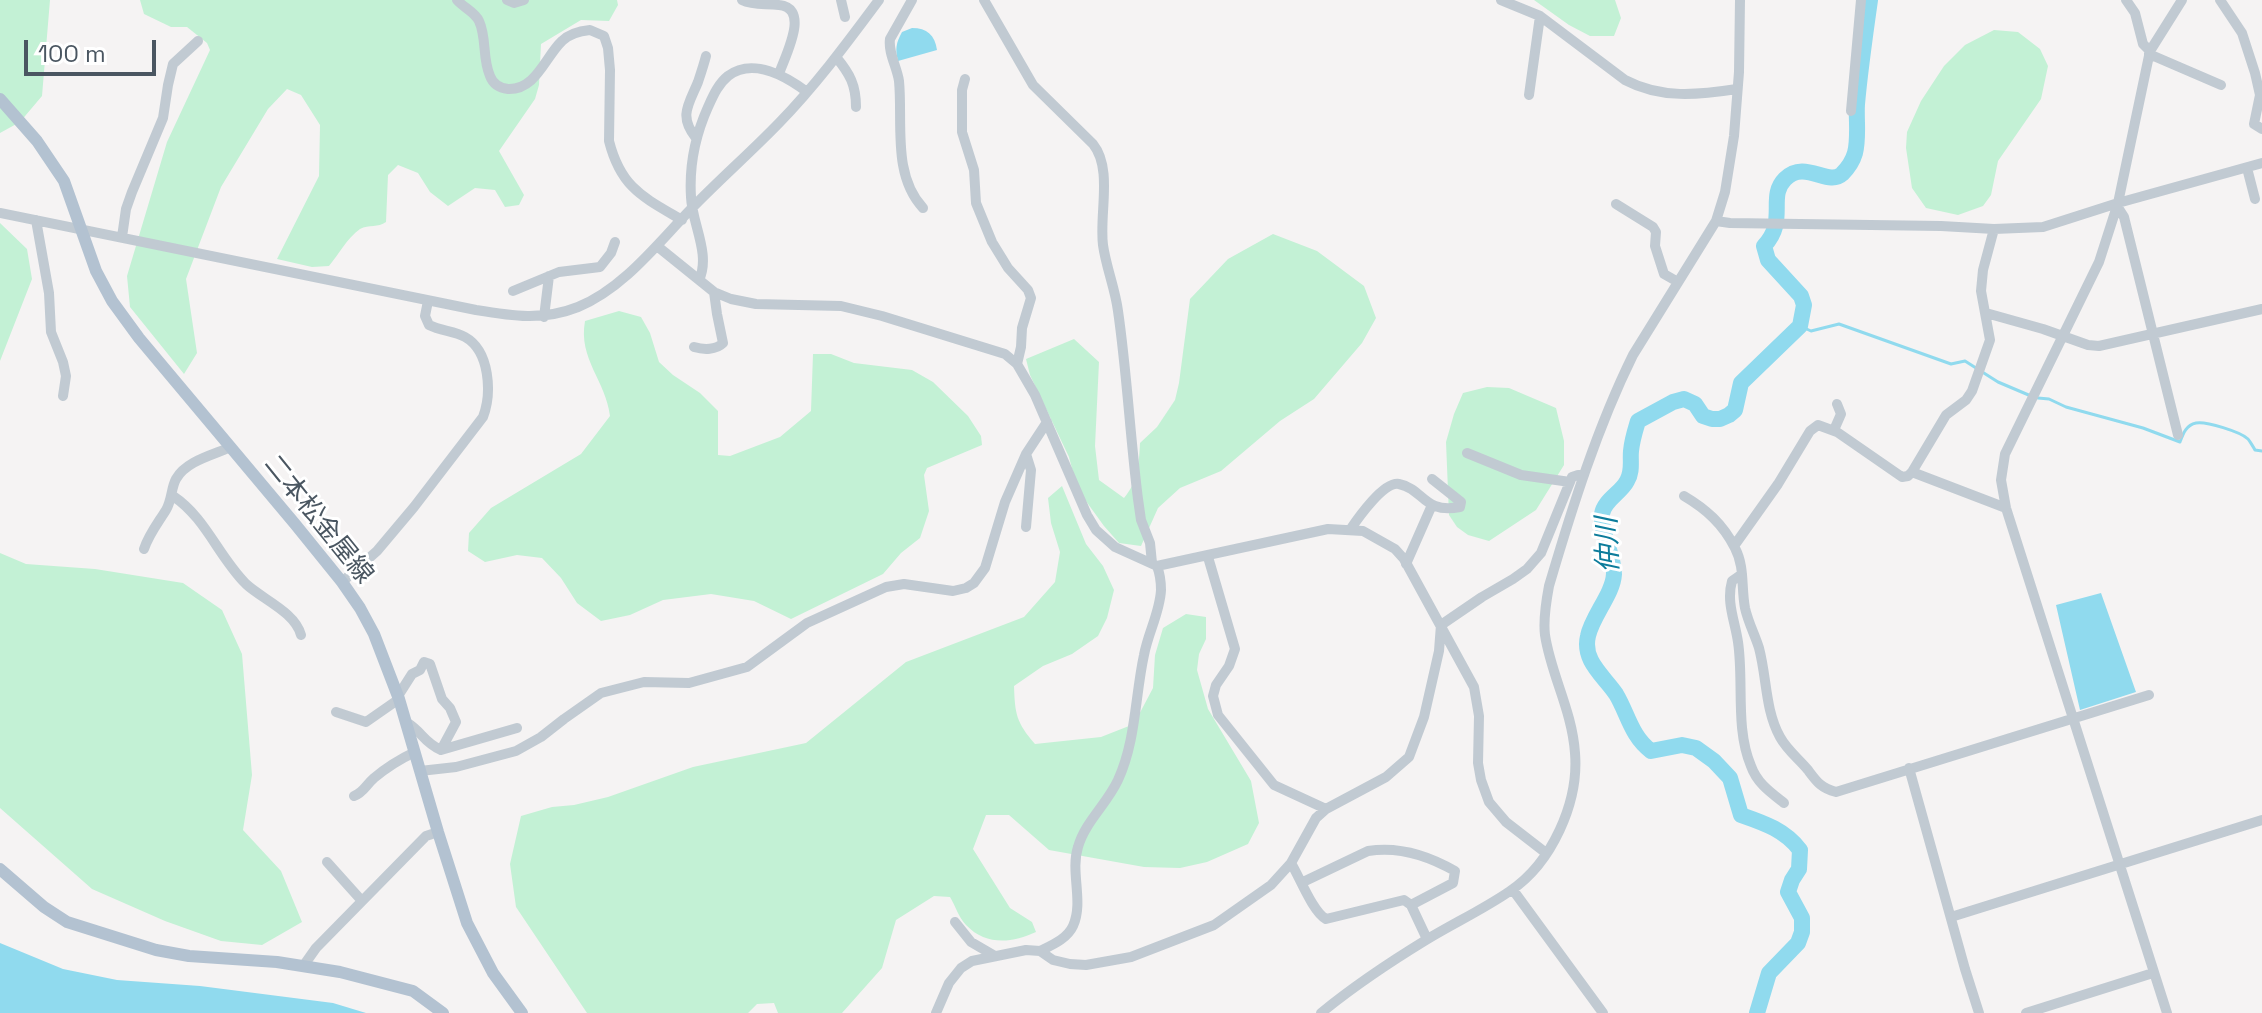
<!DOCTYPE html>
<meta charset="utf-8">
<style>
body{margin:0}
#map{position:relative;width:2262px;height:1013px;overflow:hidden;background:#f5f3f3;font-family:"Space Grotesk",sans-serif}
canvas{display:block}
.scale{position:absolute;left:24px;top:40px;width:132px;height:36px;box-sizing:border-box;border:4px solid #4a5661;border-top:0;padding-left:10px;font-size:24px;line-height:28px;white-space:nowrap;color:#4a5661;-webkit-text-stroke:6px #fff;paint-order:stroke}
</style>
<div id="map">
<canvas width="2262" height="1013"></canvas>
<div class="scale">100 m</div>
</div>
<script>
const c = document.querySelector('canvas').getContext('2d');
c.lineJoin = 'round';
function fillPath(path, color) {
  c.fillStyle = color;
  c.fill(path, 'evenodd');
}
function stroke(path, color, width, dash) {
  c.strokeStyle = color;
  c.lineWidth = width;
  c.lineCap = dash ? 'butt' : 'round';
  c.setLineDash(dash || []);
  c.stroke(path);
}
function drawText(font, color, halo, rows, align = 'center') {
  c.font = font + ' "Space Grotesk","Noto Sans JP",sans-serif';
  c.lineWidth = 6;
  c.setLineDash([]);
  c.textBaseline = 'middle';
  c.strokeStyle = halo;
  c.fillStyle = color;
  for (const [text, x, y, turn = 0] of rows) {
    c.save();
    c.translate(x, y);
    c.rotate((+turn || 0) * Math.PI / 180);
    c.textAlign = isNaN(turn) ? turn : align;
    if (halo) c.strokeText(text, 0, 0);
    c.fillText(text, 0, 0);
    c.restore();
  }
}
const green = new Path2D(`
 M0,0H50L42,96L20,122L0,133Z
 M140,0H617L618,5L609,21L581,20L541,44L539,85L535,99L499,151L524,195L519,205L505,207L495,190L475,188L448,206L430,192L418,173L398,165L388,175L386,222C378,228 369,224 360,229C347,238 339,254 329,266L312,267L277,259L319,176L320,125L301,95L287,89L268,109L221,187L186,279L197,353L184,374L130,307L127,276L167,142L210,50L207,43L187,27H171L144,14Z
 M1534,0H1615L1621,18L1614,36H1590L1569,25Z
 M1994,30L2018,32L2040,49L2048,66L2041,99L1998,161L1991,195L1983,206L1958,215L1926,208L1912,188L1906,148L1907,132L1921,101L1944,66L1965,45Z
 M0,223L27,249L32,279L0,361Z
 M1273,234L1317,251L1364,286L1376,318L1362,343L1314,399L1280,421L1221,471L1180,488L1158,508L1141,546L1119,543L1104,526L1083,497L1075,480L1069,457L1030,375L1026,359L1074,339L1099,362L1095,446L1099,480L1124,498C1138,482 1139,463 1140,443L1157,427L1175,400L1179,383L1190,299L1228,259Z
 M619,311L641,317L650,333L659,362L673,375L700,393L718,411V455L730,456L780,437L811,411L813,354H831L854,363L912,370L933,382L968,416L981,436L982,445L927,468L924,475L929,511L920,538L901,553L883,574L791,619L754,601L711,594L663,600L630,615L601,621L577,603L561,578L542,558L517,555L485,562L468,551L469,533L491,508L581,454L610,416C606,381 578,359 585,321Z
 M1487,387L1509,388L1556,408L1564,441V465L1536,510L1489,541L1468,535L1457,527L1449,515L1446,442L1454,414L1463,393Z
 M1062,486L1086,544L1103,566L1114,590L1107,618L1098,636L1072,654L1043,666L1014,686C1015,714 1016,722 1035,744L1101,737L1134,724L1153,688L1155,655L1163,628L1186,614L1206,617V639L1199,654L1197,670L1208,709L1251,781L1259,823L1248,844L1207,862L1180,868L1144,867L1049,850L1009,815H986L973,849L1010,908L1032,922L1036,932C1012,943 986,946 966,925C959,918 955,905 950,897L934,896L896,920L882,968L842,1013H778L774,1003L757,1004L748,1013H587L516,907L510,864L521,816L552,807L574,805L608,797L693,767L806,743L906,662L1024,617L1055,582L1060,552L1051,523L1048,498Z
 M0,553L26,564L95,569L183,583L222,610L242,654L252,775L243,830L281,871L302,922L262,945L221,941L165,921L92,889L0,808Z`);
const water = new Path2D(`
 M912,28C927,28 935,35 937,50L898,61C895,49 896,43 902,32Z
 M2101,593L2136,692L2080,710L2056,605Z
 M0,943L63,969L117,980L200,986L333,1003L366,1013H0Z`);
const stream = new Path2D(`
 M1800,326L1811,331L1839,324L1951,364L1965,361L1998,382L2031,396
 M2038,398L2049,399L2066,407L2143,428L2180,442C2183,434 2186,425 2196,423C2206,421 2241,432 2248,439C2249,440 2254,448 2255,450L2262,451`);
const river = new Path2D(`
 M1757,1013L1769,973L1798,943L1802,932V918L1788,892L1792,880L1799,869L1800,850C1785,830 1764,823 1741,815L1730,778L1714,761L1696,748L1682,745L1651,751C1631,736 1628,714 1616,694C1604,676 1582,661 1588,636C1592,616 1613,594 1614,574C1614,555 1600,532 1602,514C1604,500 1621,493 1627,481C1633,471 1630,461 1631,451C1632,440 1635,431 1638,421L1673,402L1684,399L1695,404L1703,416L1712,419H1720L1729,415L1735,410L1741,383L1800,326L1804,305L1801,296L1768,260L1764,246C1788,221 1767,197 1785,179C1805,159 1828,187 1842,174C1847,169 1853,160 1855,153C1859,138 1856,120 1857,104C1860,70 1865,35 1870,0`);
const minor = new Path2D(`
 M457,0C464,8 475,12 479,21C487,38 482,58 490,76C493,84 499,88 508,89C536,90 545,57 562,41C569,34 580,31 590,30L604,36L608,48L610,70L609,141C621,188 643,197 682,220
 M507,0L514,3L524,0
 M742,0C754,6 766,3 779,5C811,8 785,56 779,74
 M841,0L845,17
 M912,0L890,39C888,53 897,67 899,81C903,122 892,175 923,208
 M984,0L1033,85L1093,144C1113,169 1099,214 1103,245C1106,267 1115,288 1118,311C1127,373 1130,436 1138,499L1141,520L1150,543L1152,563
 M1501,0L1540,16L1625,80C1661,99 1698,95 1737,89
 M2126,0L2135,13L2143,44L2150,51
 M2220,0L2242,33L2255,73L2260,95L2254,124L2262,129
 M2149,54L2221,85
 M836,57C850,74 856,85 856,107
 M965,79L962,90V132L974,170L976,203L992,242L1008,268L1028,290L1031,298L1022,328L1021,347L1017,364
 M1529,95L1540,16
 M1851,111L1861,0
 M696,138C678,116 689,104 698,82C701,73 704,64 706,56
 M2247,168L2255,199
 M1616,204L1653,227L1656,232L1655,246L1664,274L1678,282
 M2117,206L2124,217L2178,435
 M0,213L476,310C512,316 543,321 578,307C624,288 658,243 692,208C720,179 751,152 779,123C816,85 847,43 879,0
 M36,220L49,293L51,332L63,362L66,376L63,396
 M1716,221L1730,223L1941,226L1994,229L2043,227L2118,203L2262,163
 M122,237L126,209L132,192L163,118L168,85L173,64L198,41
 M657,246L714,292L731,299L756,304L841,306L882,316L1005,354L1017,364L1035,395L1087,515L1096,530L1115,547L1157,566L1328,529L1363,531L1395,549L1404,559L1474,687L1479,716L1478,763L1481,780L1489,802L1506,822L1546,853
 M699,280C711,254 692,224 691,197C689,165 695,136 708,107C713,96 718,84 728,76C753,57 787,77 807,92
 M513,291L559,272L600,267L611,253L615,242
 M1986,313L2043,329L2088,345L2099,346L2262,309
 M544,317L549,276
 M694,347C704,350 716,350 723,343L717,314L714,292
 M1834,430L1841,414L1837,404
 M1467,453L1521,475L1570,482
 M1026,454L1031,470L1026,527
 M1912,472L2006,508
 M173,496C206,518 218,556 246,584C262,599 295,612 301,635
 M1684,496C1706,509 1723,524 1735,548C1745,567 1741,587 1745,608C1748,622 1755,635 1759,648C1767,678 1765,710 1780,737C1787,750 1799,759 1808,770C1817,782 1821,788 1836,792L2149,695
 M1350,530C1358,518 1384,481 1399,484C1424,489 1423,514 1460,507L1461,502L1432,479
 M1734,546L1778,484L1810,431L1818,425L1837,432L1902,477L1908,476L1912,472L1946,415L1966,400L1972,391L1990,340L1981,291L1983,270L1994,229
 M144,549C149,534 158,523 166,510C172,500 171,488 176,479C186,461 213,455 231,447
 M1208,557L1235,649L1229,666L1216,685L1213,696L1218,715L1274,785L1326,809
 M1406,564L1432,505
 M1742,574L1732,581C1726,602 1735,621 1738,642C1744,682 1735,728 1751,766C1757,783 1770,792 1784,803
 M342,582L377,551L414,507L483,417C492,393 490,351 465,337C454,331 441,331 429,325L425,316L428,301
 M398,696L412,674L420,670L424,662L430,664L442,699L450,708L456,722L441,750
 M336,712L366,722L399,699
 M406,722C423,732 422,741 441,750L517,728
 M1909,768L1965,969L1979,1013
 M420,771L456,767L516,751L541,737L564,719L601,693L644,682L689,683L747,667L807,623L886,587L904,584L953,591L966,588L974,583L985,568L1005,502L1026,454L1047,422
 M354,796C363,793 366,785 374,778C386,768 400,759 415,752
 M327,862L362,901
 M1291,863C1300,878 1313,912 1326,919L1404,900L1411,905L1427,939
 M1303,882L1368,851C1398,846 1429,856 1455,871L1453,883L1411,905
 M1513,890L1603,1013
 M1951,917L2262,820
 M955,922L971,942L995,956
 M1040,951C1052,945 1067,939 1073,926C1084,902 1070,872 1078,847C1085,822 1107,804 1118,780C1136,741 1135,696 1144,655C1148,633 1160,612 1161,590C1161,582 1160,574 1157,566
 M304,965L316,948L426,836L438,832
 M936,1013L949,983L961,968L972,961L1026,950L1040,951L1053,960L1070,964L1086,965L1131,957L1214,925L1271,885L1291,863L1316,818L1326,809L1386,777L1409,757L1424,717L1439,651L1441,625L1482,597L1513,579L1527,569L1541,553L1572,477L1578,475H1584
 M1321,1013C1354,986 1390,962 1426,940C1454,923 1484,909 1510,891C1552,863 1579,802 1575,753C1572,710 1551,675 1545,635C1543,619 1546,602 1549,586C1572,508 1597,428 1633,355L1716,221L1725,192L1734,136L1739,72L1740,0
 M2026,1013L2153,973
 M2167,1013L2006,508L2001,480L2005,454L2099,262L2118,203L2150,51L2182,0`);
const major = new Path2D(`
 M0,99L37,141L64,181L96,271L112,301L139,338L295,524L342,582L360,608L374,634L399,699L438,832L467,923L493,973L522,1013
 M0,869L44,907L67,922L156,950L189,956L277,962L340,972L413,991L443,1013`);
const streetNames = [
 ["二本松金屋線",318,520,51]
];
const waterNames = [
 ["仲川",1609,545,-92]
];
fillPath(green, '#c3f1d5');
fillPath(water, '#90daee');
stroke(stream, '#90daee', 3);
stroke(river, '#90daee', 16);
stroke(minor, '#c1cad2', 10);
stroke(major, '#b3c2d1', 12);
drawText('26px', '#4a5661', '#fff', streetNames);
drawText('italic 28px', '#0c7c9b', '#fff', waterNames);
</script>
